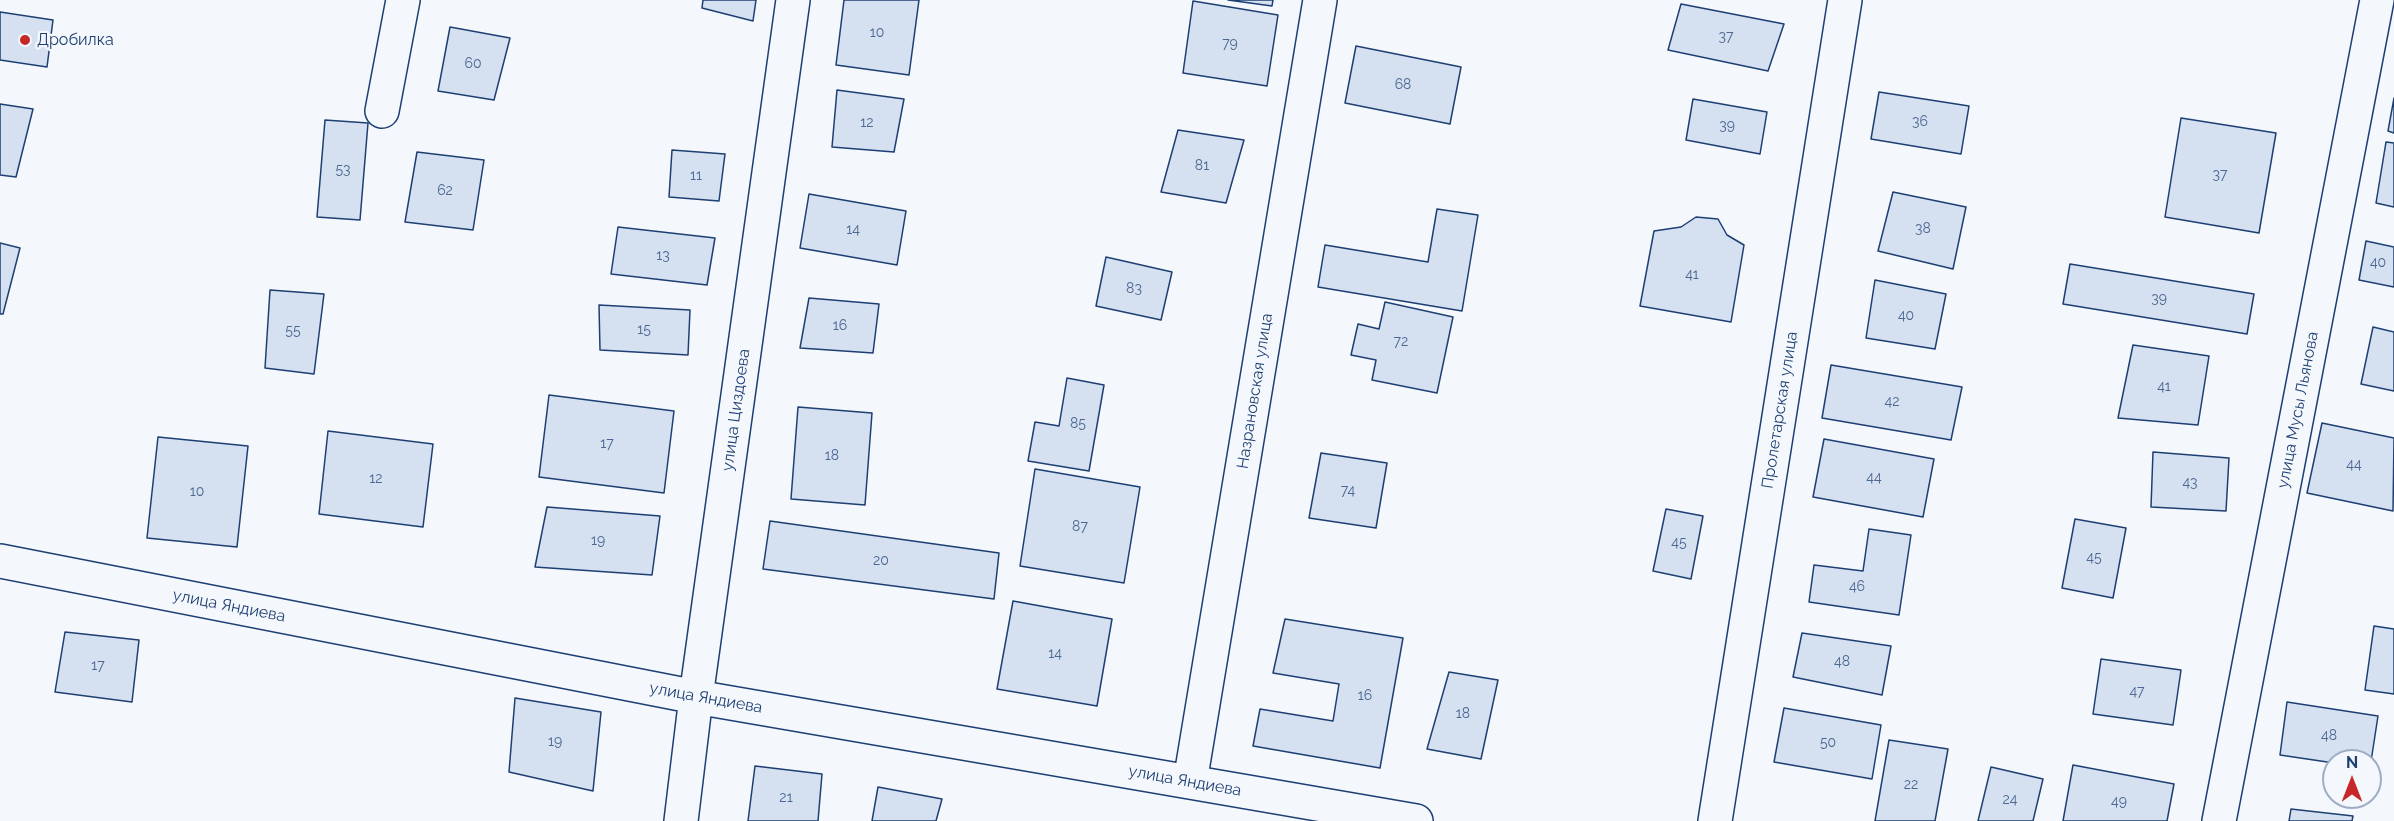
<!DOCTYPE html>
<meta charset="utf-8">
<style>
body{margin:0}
#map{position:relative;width:2394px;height:821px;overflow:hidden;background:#f4f7fb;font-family:Raleway,sans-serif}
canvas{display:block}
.north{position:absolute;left:2322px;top:749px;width:60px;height:60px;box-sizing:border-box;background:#f4f7fb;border:2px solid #9eadc5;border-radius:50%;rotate:0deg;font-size:16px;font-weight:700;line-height:24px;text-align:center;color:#1d3f73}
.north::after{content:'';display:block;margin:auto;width:21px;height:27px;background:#c62828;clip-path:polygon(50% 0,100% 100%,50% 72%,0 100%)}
</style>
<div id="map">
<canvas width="2394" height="821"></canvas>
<div class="north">N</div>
</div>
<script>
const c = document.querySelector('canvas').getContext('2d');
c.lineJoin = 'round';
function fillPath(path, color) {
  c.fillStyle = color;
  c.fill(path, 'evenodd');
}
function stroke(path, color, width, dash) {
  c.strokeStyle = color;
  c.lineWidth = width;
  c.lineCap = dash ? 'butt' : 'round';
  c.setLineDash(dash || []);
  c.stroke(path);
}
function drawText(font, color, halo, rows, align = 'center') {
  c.font = font + ' Raleway,sans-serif';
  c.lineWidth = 4.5;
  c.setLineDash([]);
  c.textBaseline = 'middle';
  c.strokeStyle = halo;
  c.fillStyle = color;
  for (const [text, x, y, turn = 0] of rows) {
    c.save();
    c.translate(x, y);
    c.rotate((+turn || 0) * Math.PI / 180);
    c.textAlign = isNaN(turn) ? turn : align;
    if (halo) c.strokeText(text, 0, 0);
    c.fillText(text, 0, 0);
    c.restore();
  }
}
const building = new Path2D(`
 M703,0H756L753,21L702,8Z
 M844,0H919L909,75L836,65Z
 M1228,0H1273L1272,6Z
 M1193,1L1278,15L1267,86L1183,73Z
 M1681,4L1784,24L1768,71L1668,50Z
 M0,12L53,20L47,67L0,60Z
 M450,27L510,38L494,100L438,91Z
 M1356,46L1461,67L1450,124L1345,103Z
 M837,90L904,99L894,152L832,147Z
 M1879,92L1969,106L1961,154L1871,139Z
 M2394,98V133L2388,131Z
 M1693,99L1767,112L1760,154L1686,140Z
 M0,104L33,109L16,177L0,175Z
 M2181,118L2276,133L2259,233L2165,217Z
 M325,120L368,123L360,220L317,217Z
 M1178,130L1244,140L1226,203L1161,192Z
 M2386,142L2394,143V207L2376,203Z
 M672,150L725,154L719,201L669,197Z
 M417,152L484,160L473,230L405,222Z
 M1893,192L1966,207L1953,269L1878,251Z
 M809,194L906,211L897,265L800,248Z
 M1437,209L1478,215L1462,311L1318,287L1325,245L1428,262Z
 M1696,217L1718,219L1727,235L1744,245L1731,322L1640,306L1654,231L1681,227Z
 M618,227L715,238L707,285L611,274Z
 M2366,241L2394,247V287L2359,280Z
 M0,243L20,248L3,314H0Z
 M1106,257L1172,272L1161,320L1096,306Z
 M2070,264L2254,294L2247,334L2063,304Z
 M1875,280L1946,294L1935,349L1866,338Z
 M270,290L324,294L314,374L265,368Z
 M809,298L879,304L873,353L800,348Z
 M1385,302L1453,317L1437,393L1372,380L1376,360L1351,355L1358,324L1379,329Z
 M599,305L690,310L688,355L600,350Z
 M2373,327L2394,332V391L2361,384Z
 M2133,345L2209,356L2198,425L2118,418Z
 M1831,365L1962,387L1951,440L1822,418Z
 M1067,378L1104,385L1089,471L1028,461L1035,422L1059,426Z
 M549,395L674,411L664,493L539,477Z
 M798,407L872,413L865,505L791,499Z
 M2322,423L2394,438L2393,511L2307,493Z
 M328,431L433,444L423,527L319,514Z
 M158,437L248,446L237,547L147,538Z
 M1824,439L1934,459L1923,517L1813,497Z
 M2153,452L2229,458L2226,511L2151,507Z
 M1321,453L1387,463L1376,528L1309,518Z
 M1035,469L1140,487L1124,583L1020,566Z
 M547,507L660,516L652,575L535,567Z
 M1666,509L1703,516L1691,579L1653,571Z
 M2075,519L2126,528L2113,598L2062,588Z
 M770,521L999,553L994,599L763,569Z
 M1869,529L1911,535L1899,615L1809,602L1814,565L1863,571Z
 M1013,601L1112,619L1097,706L997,689Z
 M1285,619L1403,638L1380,768L1253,746L1260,709L1333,721L1339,684L1273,673Z
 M2374,626L2394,629V694L2365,690Z
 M65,632L139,640L132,702L55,692Z
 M1802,633L1891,646L1882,695L1793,677Z
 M2101,659L2181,670L2173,725L2093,714Z
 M1449,672L1498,680L1481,759L1427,749Z
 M515,698L601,712L593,791L509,772Z
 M2287,702L2378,716L2370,768V761H2334V763L2280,755Z
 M1784,708L1881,725L1872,779L1774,762Z
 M1889,740L1948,749L1935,821H1875Z
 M2073,765L2174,784L2167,821H2063Z
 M755,766L822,774L818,821H748Z
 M1991,767L2043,779L2033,821H1978Z
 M878,787L942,799L936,821H872Z
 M2291,809L2353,816L2352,821H2289Z`);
const minor = new Path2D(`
 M382,111L403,0
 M0,561L696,697L1416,821
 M1190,782L1320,0
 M681,821L696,697L793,0
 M1715,821L1845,0
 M2219,821L2377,0`);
const markers = [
 [25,40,6,"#c62828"]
];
const numberNames = [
 ["10",877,33],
 ["37",1726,37],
 ["79",1230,44],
 ["60",473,64],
 ["68",1403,85],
 ["36",1920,122],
 ["12",867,123],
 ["39",1727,126],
 ["81",1202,166],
 ["53",343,170],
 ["37",2220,175],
 ["11",696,176],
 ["62",445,191],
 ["38",1923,229],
 ["14",853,230],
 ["13",663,256],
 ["40",2378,263],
 ["41",1692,275],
 ["83",1134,289],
 ["39",2159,299],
 ["40",1906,316],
 ["16",840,326],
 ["15",644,330],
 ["55",293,331],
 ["72",1401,342],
 ["41",2164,387],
 ["42",1892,402],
 ["85",1078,424],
 ["17",607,444],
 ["18",832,456],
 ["44",2354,465],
 ["44",1874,478],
 ["12",376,479],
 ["43",2190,483],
 ["74",1348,491],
 ["10",197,492],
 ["87",1080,527],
 ["19",598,541],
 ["45",1679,543],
 ["45",2094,558],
 ["20",881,561],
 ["46",1857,587],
 ["14",1055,654],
 ["48",1842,662],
 ["17",98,666],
 ["47",2137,692],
 ["16",1365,696],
 ["18",1463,714],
 ["48",2329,736],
 ["19",555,742],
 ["50",1828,743],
 ["22",1911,785],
 ["21",786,798],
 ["24",2010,800],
 ["49",2119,802]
];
const poiNames = [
 ["Дробилка",37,40]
];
const streetNames = [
 ["Назрановская улица",1255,391,-81],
 ["улица Циздоева",736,410,-82],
 ["Пролетарская улица",1780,410,-81],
 ["улица Мусы Льянова",2298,410,-79],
 ["улица Яндиева",229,606,11],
 ["улица Яндиева",706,698,10],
 ["улица Яндиева",1185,781,10]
];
fillPath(building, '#d5e0f0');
stroke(building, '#1d3f73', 1.5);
stroke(minor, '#1d3f73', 36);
stroke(minor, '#f4f7fb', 33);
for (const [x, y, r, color] of markers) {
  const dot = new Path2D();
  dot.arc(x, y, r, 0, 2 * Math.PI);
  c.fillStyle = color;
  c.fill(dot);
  stroke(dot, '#f4f7fb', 2);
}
drawText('14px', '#4b6792', null, numberNames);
drawText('16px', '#1d3f73', '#f4f7fb', poiNames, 'left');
drawText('16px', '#1d3f73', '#f4f7fb', streetNames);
</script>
